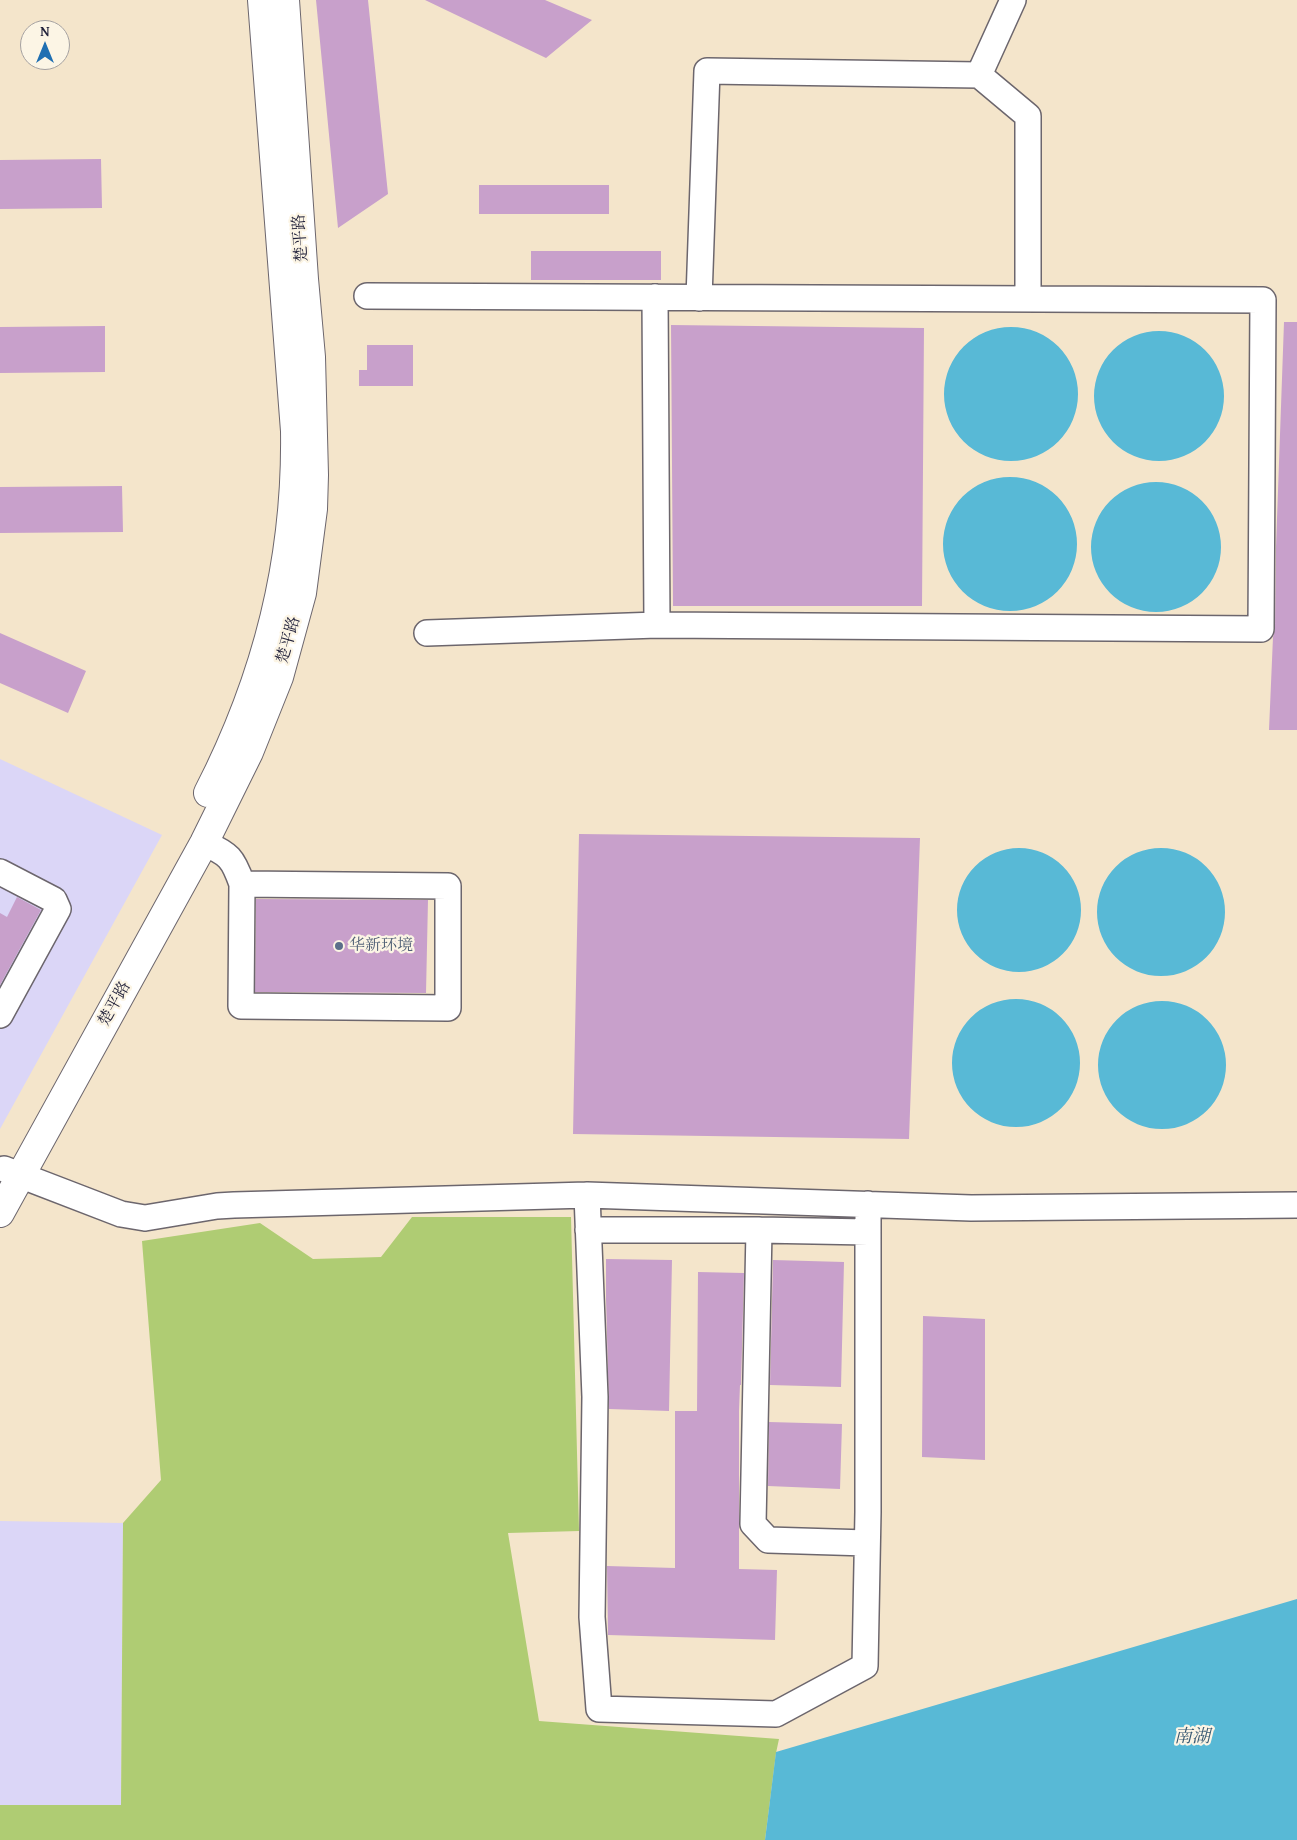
<!DOCTYPE html>
<meta charset="utf-8">
<style>
body{margin:0}
#map{position:relative;width:1297px;height:1840px;overflow:hidden;background:#f4e5cb;font-family:"Gentium Book Plus",serif}
canvas{display:block}
.north{position:absolute;left:20px;top:20px;width:50px;height:50px;box-sizing:border-box;background:#fcf5e5;border:1px solid #a5a1a1;border-radius:50%;rotate:0deg;font-size:14px;font-weight:700;line-height:20px;text-align:center;color:#22223b}
.north::after{content:'';display:block;margin:auto;width:18px;height:22px;background:#1f6fb2;clip-path:polygon(50% 0,100% 100%,50% 72%,0 100%)}
</style>
<div id="map">
<canvas width="1297" height="1840"></canvas>
<div class="north">N</div>
</div>
<script>
const c = document.querySelector('canvas').getContext('2d');
c.lineJoin = 'round';
function fillPath(path, color) {
  c.fillStyle = color;
  c.fill(path, 'evenodd');
}
function stroke(path, color, width, dash) {
  c.strokeStyle = color;
  c.lineWidth = width;
  c.lineCap = dash ? 'butt' : 'round';
  c.setLineDash(dash || []);
  c.stroke(path);
}
function drawText(font, color, halo, rows, align = 'center') {
  c.font = font + ' "Gentium Book Plus","Noto Serif SC",serif';
  c.lineWidth = 4.5;
  c.setLineDash([]);
  c.textBaseline = 'middle';
  c.strokeStyle = halo;
  c.fillStyle = color;
  for (const [text, x, y, turn = 0] of rows) {
    c.save();
    c.translate(x, y);
    c.rotate((+turn || 0) * Math.PI / 180);
    c.textAlign = isNaN(turn) ? turn : align;
    if (halo) c.strokeText(text, 0, 0);
    c.fillText(text, 0, 0);
    c.restore();
  }
}
const built = new Path2D(`
 M0,759L162,835L0,1129Z
 M0,1521L123,1523L121,1805H0Z`);
const green = new Path2D(`
 M412,1217H571L579,1531L508,1533L539,1721L779,1739L776,1753L765,1840H0V1805H121L123,1523L161,1480L142,1241L260,1223L313,1259L381,1257Z`);
const water = new Path2D(`
 M944 394a67 67 0 1 1 134 0a67 67 0 1 1-134 0Z
 M1094 396a65 65 0 1 1 130 0a65 65 0 1 1-130 0Z
 M943 544a67 67 0 1 1 134 0a67 67 0 1 1-134 0Z
 M1091 547a65 65 0 1 1 130 0a65 65 0 1 1-130 0Z
 M1097 912a64 64 0 1 1 128 0a64 64 0 1 1-128 0Z
 M957 910a62 62 0 1 1 124 0a62 62 0 1 1-124 0Z
 M952 1063a64 64 0 1 1 128 0a64 64 0 1 1-128 0Z
 M1098 1065a64 64 0 1 1 128 0a64 64 0 1 1-128 0Z
 M1297,1599V1840H765L776,1752Z`);
const building = new Path2D(`
 M316,0H368L388,194L338,228Z
 M425,0H545L592,20L546,58Z
 M101,159L102,208L0,209V160Z
 M479,185H609V214H479Z
 M531,251H661V280H531Z
 M1284,322H1297V730H1269L1273,637L1275,629L1276,547Z
 M671,325L924,328L922,606H673Z
 M105,326V372L0,373V327Z
 M367,345H413V386H359V370H367Z
 M122,486L123,532L0,533V487Z
 M0,633L86,671L68,713L0,683Z
 M579,834L920,838L909,1139L573,1134Z
 M17,897L41,910L0,985V913L7,917Z
 M256,899L428,900L426,993L255,992Z
 M606,1259L672,1260L669,1411L609,1409L606,1299Z
 M773,1260L844,1262L841,1387L770,1385Z
 M698,1272L744,1273L741,1385H740L739,1411V1569L777,1570L775,1640L608,1635L607,1566L675,1568V1411H697Z
 M923,1316L985,1319V1460L922,1457Z
 M769,1422L842,1424L840,1489L768,1486Z`);
const minor = new Path2D(`
 M979,75L1013,0
 M367,296L1263,300L1261,629L657,625L427,633
 M655,297L657,625
 M699,298L707,71L979,75L1028,116V299
 M204,843C229,854 233,858 242,884
 M0,872L54,900L58,909L0,1015
 M242,884L448,886V1008L241,1006Z
 M4,1169L121,1214L145,1218L217,1206L234,1205L587,1195L971,1208L1297,1205
 M587,1195L595,1397L592,1617L599,1709L776,1714L865,1666L868,1512V1204
 M588,1230H759L868,1232
 M759,1230L753,1524L768,1540L867,1543`);
const major = new Path2D(`
 M208,793C267,678 297,560 295,431L262,0
 M0,1213L204,843L249,752L279,677L302,593L313,509L314,475L311,357L304,279L285,0`);
const markers = [
 [339,946,5,"#5c6f8a"]
];
const streetNames = [
 ["楚平路",301,238,-94],
 ["楚平路",289,640,-74],
 ["楚平路",115,1004,-61]
];
const serviceNames = [
 ["华新环境",349,946]
];
const waterNames = [
 ["南湖",1192,1737]
];
fillPath(built, '#dbd6f7');
fillPath(green, '#afcc73');
fillPath(water, '#58b9d6');
fillPath(building, '#c8a0cb');
stroke(minor, '#6c666d', 28);
stroke(major, '#6c666d', 30);
stroke(minor, '#fff', 25);
stroke(major, '#fff', 28);
for (const [x, y, r, color] of markers) {
  const dot = new Path2D();
  dot.arc(x, y, r, 0, 2 * Math.PI);
  c.fillStyle = color;
  c.fill(dot);
  stroke(dot, '#fcf5e5', 2);
}
drawText('16px', '#22223b', '#fcf5e5', streetNames);
drawText('16px', '#4e5e75', '#fcf5e5', serviceNames, 'left');
drawText('italic 18px', '#355771', '#fcf5e5', waterNames);
</script>
